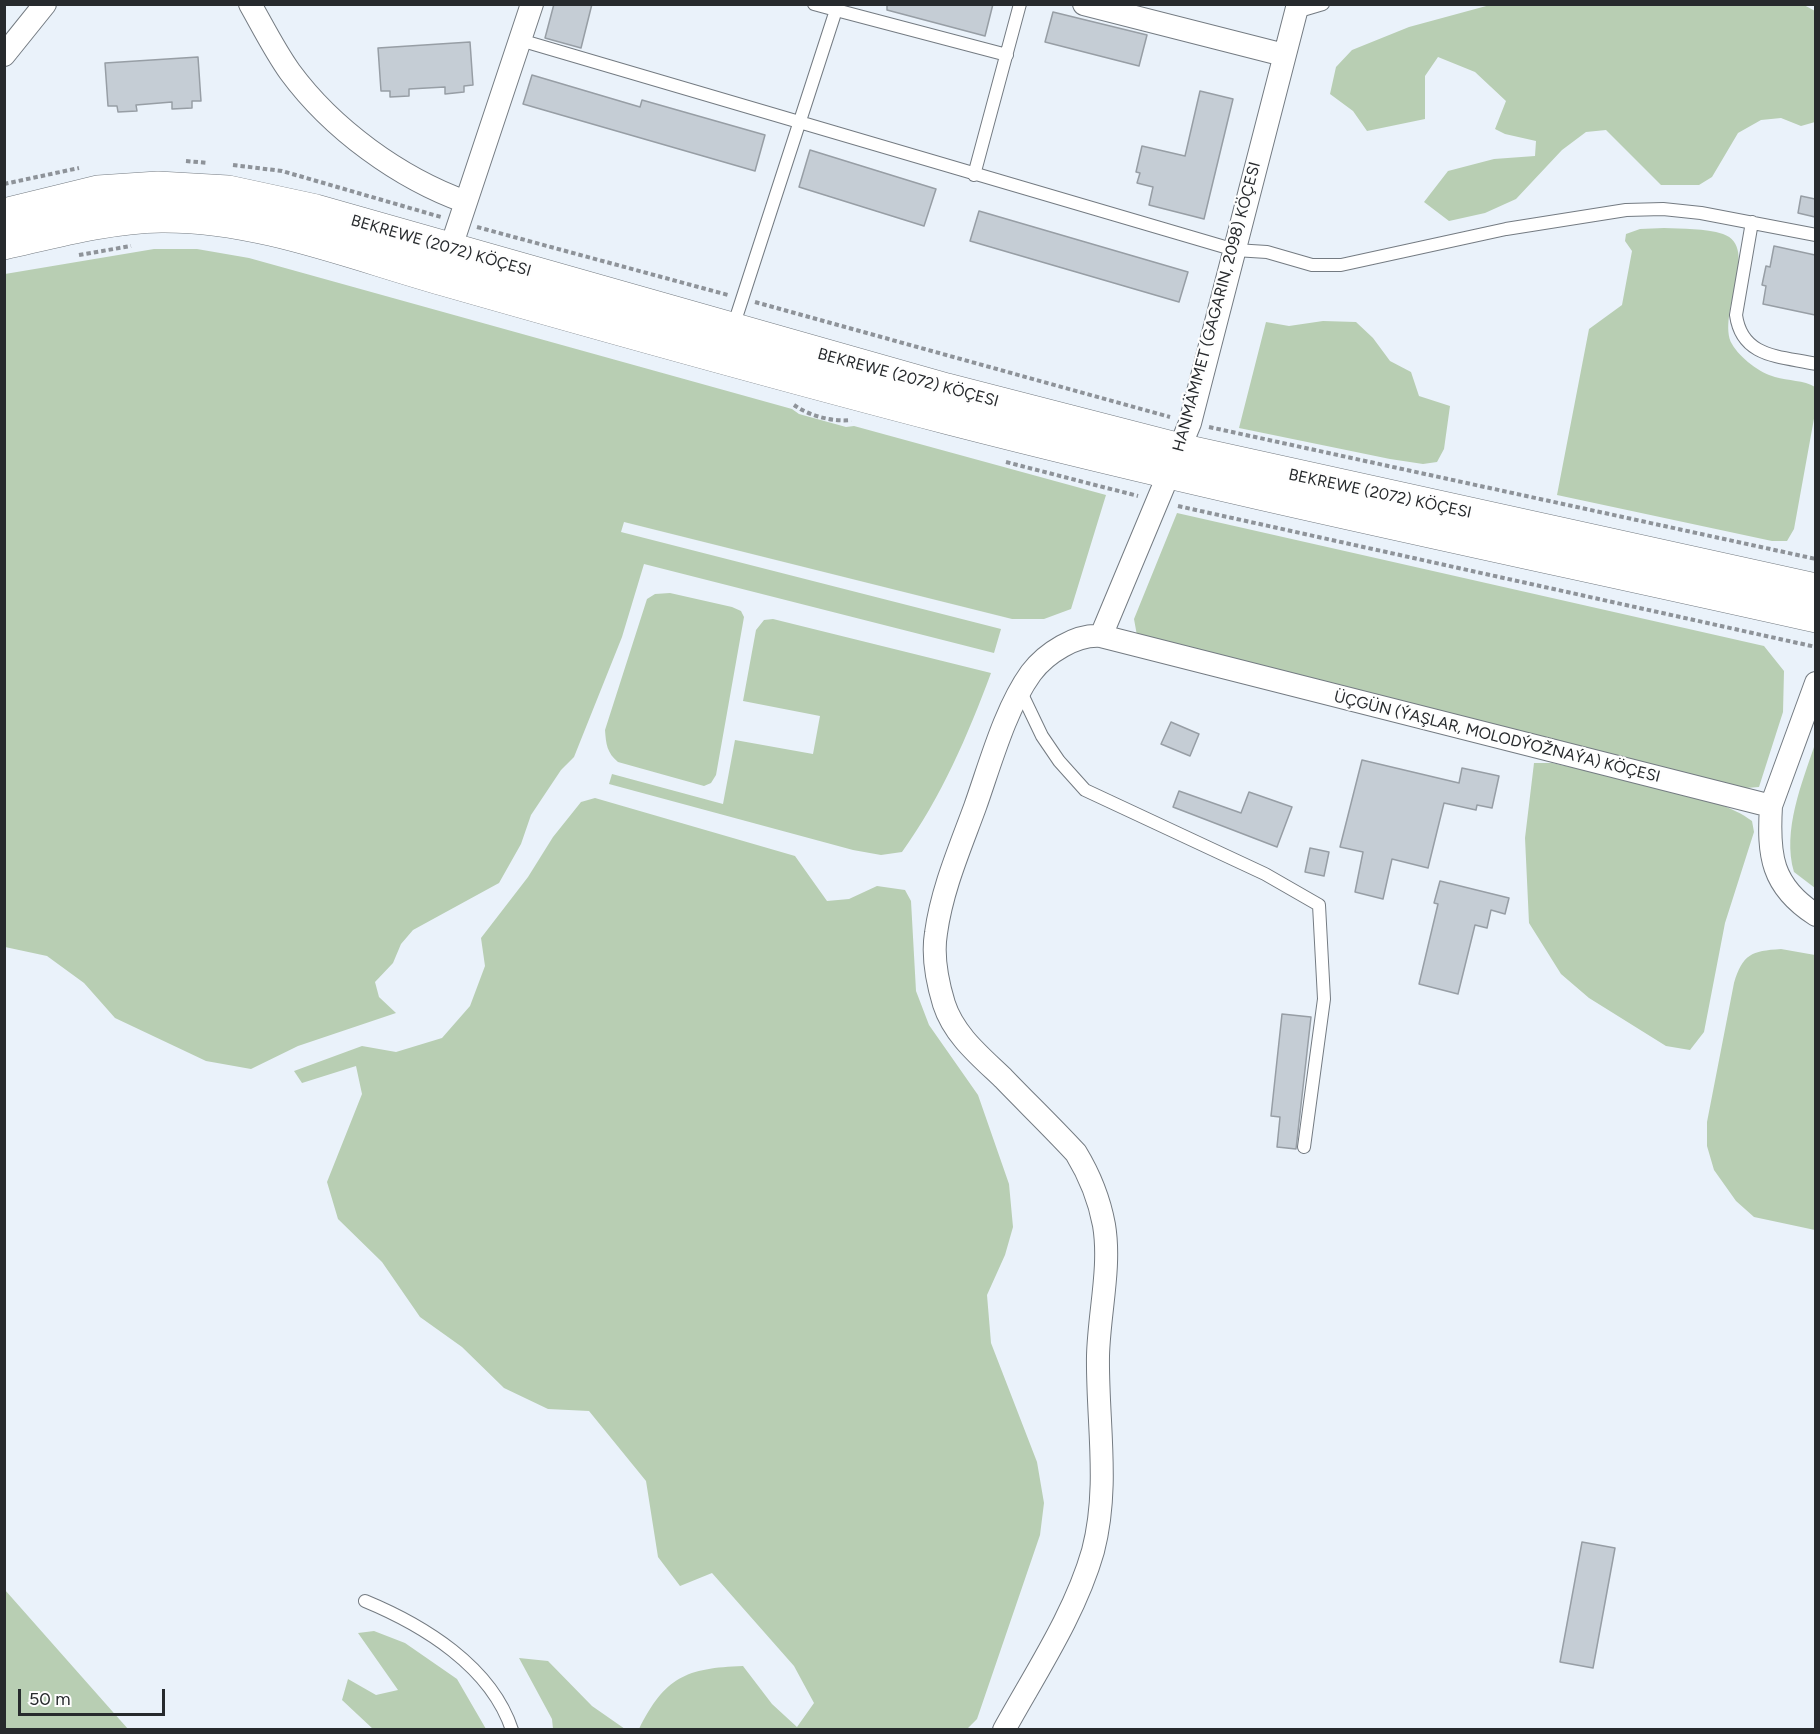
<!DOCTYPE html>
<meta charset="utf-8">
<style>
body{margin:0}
#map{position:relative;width:1820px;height:1734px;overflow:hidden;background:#eaf2fa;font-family:Figtree,sans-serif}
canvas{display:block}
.frame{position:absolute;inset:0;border:6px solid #272a2d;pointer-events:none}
.scale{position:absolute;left:18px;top:1689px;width:147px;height:27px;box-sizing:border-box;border:3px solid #272a2d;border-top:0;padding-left:8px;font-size:18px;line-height:21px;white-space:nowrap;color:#272a2d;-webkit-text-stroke:4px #fefefe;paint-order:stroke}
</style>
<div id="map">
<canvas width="1820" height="1734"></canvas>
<div class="frame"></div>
<div class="scale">50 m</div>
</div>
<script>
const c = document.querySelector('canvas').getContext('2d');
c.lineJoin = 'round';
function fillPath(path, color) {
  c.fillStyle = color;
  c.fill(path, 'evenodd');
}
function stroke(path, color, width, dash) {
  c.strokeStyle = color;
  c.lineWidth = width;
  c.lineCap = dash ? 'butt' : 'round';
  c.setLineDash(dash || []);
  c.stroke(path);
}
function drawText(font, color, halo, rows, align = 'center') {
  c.font = font + ' Figtree,sans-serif';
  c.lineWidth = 4.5;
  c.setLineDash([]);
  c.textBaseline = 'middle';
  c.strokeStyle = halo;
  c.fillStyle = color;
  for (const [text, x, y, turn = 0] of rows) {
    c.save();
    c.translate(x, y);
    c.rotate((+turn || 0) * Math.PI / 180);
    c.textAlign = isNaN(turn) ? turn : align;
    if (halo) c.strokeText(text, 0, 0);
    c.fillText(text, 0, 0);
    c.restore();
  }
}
const green = new Path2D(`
 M1804,5L1815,11V122L1801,126L1781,118L1761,120L1738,133L1712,177L1699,185H1661L1606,130L1586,132L1562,150L1516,199L1485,213L1449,221L1424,202L1448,171L1494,159L1535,156L1536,141L1505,134L1495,129L1506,101L1475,72L1438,57L1425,76V119L1367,131L1353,111L1330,94L1336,67L1352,50L1409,27L1490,5Z
 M1664,228C1682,229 1705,228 1723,234C1761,247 1716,315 1732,344C1740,358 1760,373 1775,377C1788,381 1804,380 1815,387V413L1794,529L1787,541H1772L1557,495L1589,329L1622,305L1632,251L1625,241L1626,234L1640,229Z
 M154,249H197L249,258L792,409L799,414L846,427L854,426L1106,495L1071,609L1044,619H1012L624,522L621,532L1001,629L994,653L644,564L622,637L574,757L561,770L531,815L521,844L499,883L413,930L401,944L393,963L375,982L379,997L396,1013L298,1046L251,1069L206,1061L115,1018L84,983L47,956L5,947V274Z
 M1323,321L1356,322L1373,338L1390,361L1411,372L1419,396L1450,406L1444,449L1437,462L1423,464L1390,459L1239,428L1266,322L1289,326Z
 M1177,513L1764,646L1784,671L1783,712L1759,787L1746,788L1686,776L1138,641L1134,619Z
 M670,593L732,607L741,611L744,617L716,775L711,783L704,786L618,762C607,753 606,744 605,730L647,599L655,594Z
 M773,619L991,673C968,735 941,798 902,852L881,855L853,850L609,784L612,774L723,804L735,740L813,754L820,716L743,701L756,630L764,620Z
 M1815,744V888L1794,872C1782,831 1802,783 1815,744Z
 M1534,763H1552C1600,774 1717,793 1752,821L1754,832L1725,923L1704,1032L1690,1050L1666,1046L1589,998L1561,974L1529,923L1525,838Z
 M595,798L795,856L827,901L849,899L877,886L905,890L911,901L916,991L929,1025L978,1095L1009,1184L1013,1227L1005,1255L987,1295L991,1343L1037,1462L1044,1503L1040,1535L977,1719L967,1729H639C665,1677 686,1668 743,1666L772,1704L797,1727L814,1703L794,1666L712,1573L680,1586L658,1557L646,1481L589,1411L548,1409L504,1388L462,1347L420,1317L382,1262L338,1219L327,1182L362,1094L356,1066L302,1083L294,1071L362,1046L396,1052L442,1038L470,1006L485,966L481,938L528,877L553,837L581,802Z
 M1781,949L1815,955V1230L1754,1217L1736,1201L1714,1170L1707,1146V1122L1734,983C1743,954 1751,951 1781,949Z
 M4,1590H5L128,1729H5Z
 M374,1631L405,1643L457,1679L486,1729H373L342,1700L348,1679L376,1695L398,1690L358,1633Z
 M519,1658L548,1661L592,1706L625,1729H553L552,1719Z`);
const building = new Path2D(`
 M554,4H592L581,48L545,38Z
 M887,4H993L985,36L887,10Z
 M1053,12L1147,35L1139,66L1045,42Z
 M470,42L473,85L464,86V92L445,94V87L409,89V96L390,97V91H381L378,48Z
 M198,57L201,101H192V108L172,109V102L136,105L137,111L118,112L117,106H108L105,63Z
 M532,75L640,107L642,100L765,135L755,171L523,104Z
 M1200,91L1233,99L1204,219L1149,205L1153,187L1137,183L1140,173L1136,172L1142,146L1185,156Z
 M810,150L936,189L924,226L799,187Z
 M1801,196L1815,199V217L1798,213Z
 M979,211L1188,272L1179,302L970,241Z
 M1774,246L1815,255V315L1763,304L1766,286L1762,285L1766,266L1770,267Z
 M1171,722L1199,734L1190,756L1161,744Z
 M1362,760L1459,783L1462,768L1499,776L1492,808L1477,805L1476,810L1444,803L1428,868L1392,859L1383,899L1355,892L1363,852L1340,847Z
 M1179,791L1241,813L1249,792L1292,807L1277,847L1173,807Z
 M1310,848L1329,852L1324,876L1305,872Z
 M1440,881L1509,898L1505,914L1491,910L1487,928L1475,925L1458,994L1419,984L1438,904L1434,903Z
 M1282,1014L1311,1017L1296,1149L1277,1147L1280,1117L1271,1116Z
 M1582,1542L1615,1548L1593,1668L1560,1662Z`);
const path = new Path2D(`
 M186,161L208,163
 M233,165L282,171L441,217
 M4,184L79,168
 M477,227L728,295
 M79,255L131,246
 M755,302L1170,417
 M794,405C810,416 832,422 851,420
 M1209,427L1816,559
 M1006,462L1138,496
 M1178,506L1816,647`);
const service = new Path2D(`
 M836,10L1007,55
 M1296,12L1323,4
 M520,40L1235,250L1267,252L1312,265H1341L1506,229L1626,210L1663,209L1701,213L1816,235
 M974,175L1020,4
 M1752,222L1736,315C1742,358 1780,356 1816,364
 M733,327L836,10L814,4
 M1020,690L1042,736L1059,761L1085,790L1265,874L1319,905L1324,999L1304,1147
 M365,1601C423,1625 491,1666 512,1730`);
const minor = new Path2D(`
 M250,4C263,27 275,51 290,72C332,129 399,178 466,202
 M1084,4L1284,55
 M4,55L45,4
 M446,262L532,4
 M1101,636L1190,423L1298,4
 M1771,806L1816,683
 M1004,1730C1036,1672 1075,1614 1093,1551C1110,1486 1097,1421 1098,1356C1099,1313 1111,1267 1104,1225C1099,1198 1090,1176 1076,1153C1052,1127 1027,1103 1003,1078C980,1056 954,1035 944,1004C937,981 932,957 936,933C942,889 960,848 975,807C990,765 1005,709 1031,673C1046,653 1076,634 1101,636L1771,806C1768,855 1771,886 1816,915`);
const secondary = new Path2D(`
 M4,215L98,192L158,188L228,192L316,211L947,390L1180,450L1816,590
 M4,243C57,231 107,217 161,216C257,215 351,253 443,279C611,327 780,374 949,418C1236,492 1526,551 1816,616`);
const streetNames = [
 ["BEKREWE (2072) KÖÇESI",441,246,16],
 ["HANMÄMMET (GAGARIN, 2098) KÖÇESI",1217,307,-75],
 ["BEKREWE (2072) KÖÇESI",908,378,15],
 ["BEKREWE (2072) KÖÇESI",1380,494,12],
 ["ÜÇGÜN (ÝAŞLAR, MOLODÝOŽNAÝA) KÖÇESI",1497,737,14]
];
fillPath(green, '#b8ceb3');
fillPath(building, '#c5cdd5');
stroke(building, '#979ea5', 1.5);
stroke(service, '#747b82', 14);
stroke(minor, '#747b82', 24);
stroke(secondary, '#747b82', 34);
stroke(path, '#8e9399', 4, [4.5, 3]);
stroke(service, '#fff', 12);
stroke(minor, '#fff', 22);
stroke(secondary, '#fff', 33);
drawText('16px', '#272a2d', '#fefefe', streetNames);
</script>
